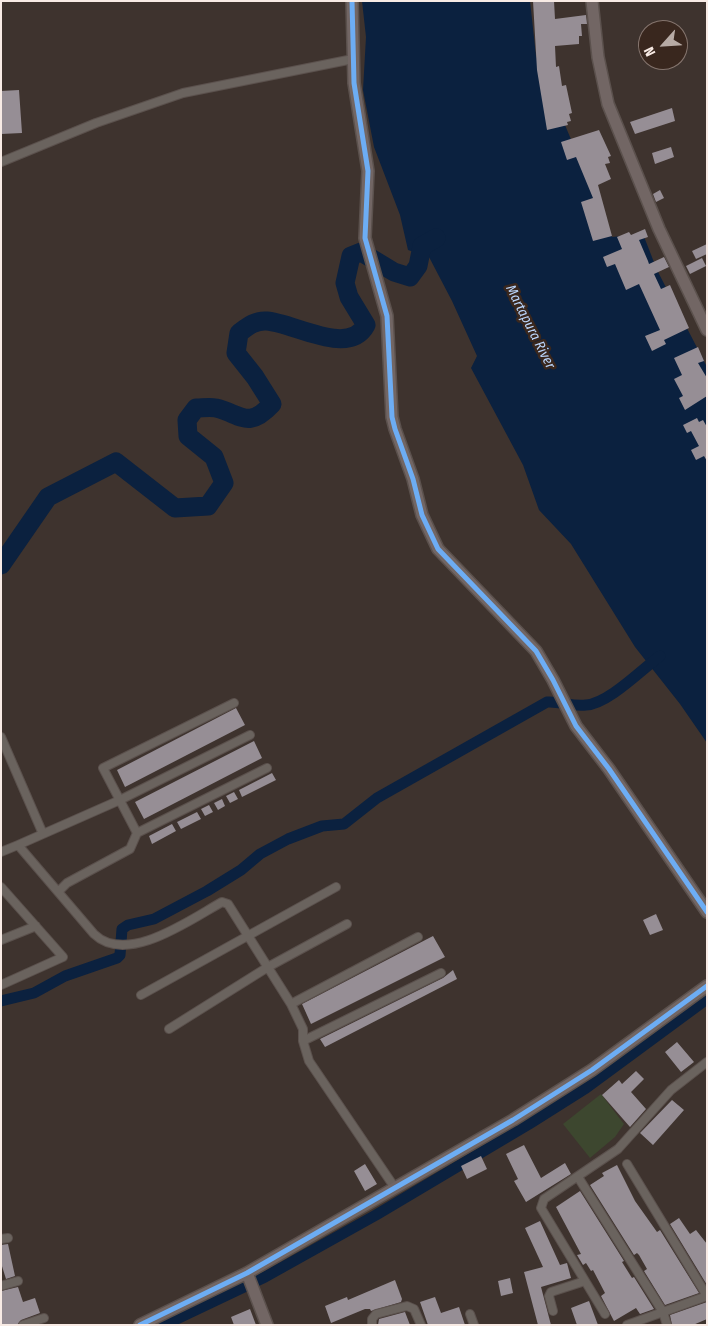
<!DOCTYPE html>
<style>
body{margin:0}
#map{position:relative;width:708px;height:1326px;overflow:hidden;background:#3e332e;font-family:"Fira Sans Condensed",sans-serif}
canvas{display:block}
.frame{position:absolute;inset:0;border:2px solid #f8ebe5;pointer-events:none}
.north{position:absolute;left:638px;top:20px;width:50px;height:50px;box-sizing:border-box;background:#39271e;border:1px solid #85756e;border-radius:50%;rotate:244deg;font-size:14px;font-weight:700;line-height:20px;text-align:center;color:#f8ebe5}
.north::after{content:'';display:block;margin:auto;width:18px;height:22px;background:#b7aba5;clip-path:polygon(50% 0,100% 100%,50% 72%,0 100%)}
</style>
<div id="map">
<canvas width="708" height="1326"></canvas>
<div class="frame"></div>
<div class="north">N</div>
</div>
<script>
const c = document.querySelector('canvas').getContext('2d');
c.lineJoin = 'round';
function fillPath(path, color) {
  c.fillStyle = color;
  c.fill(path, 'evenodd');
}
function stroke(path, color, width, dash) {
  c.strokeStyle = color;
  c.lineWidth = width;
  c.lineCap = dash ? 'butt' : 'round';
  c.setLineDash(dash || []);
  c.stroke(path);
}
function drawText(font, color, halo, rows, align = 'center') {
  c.font = font + ' "Fira Sans Condensed",sans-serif';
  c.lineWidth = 5;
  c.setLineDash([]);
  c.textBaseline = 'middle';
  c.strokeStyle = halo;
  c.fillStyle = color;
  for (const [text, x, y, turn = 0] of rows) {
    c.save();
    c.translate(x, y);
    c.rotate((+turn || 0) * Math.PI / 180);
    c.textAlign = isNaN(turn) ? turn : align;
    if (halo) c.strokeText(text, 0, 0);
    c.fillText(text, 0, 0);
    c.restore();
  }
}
const green = new Path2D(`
 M601,1094L624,1124L615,1137L590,1158L563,1124Z`);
const water = new Path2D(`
 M362,1H530L536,56L612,237L643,234L657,270L707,367V743L680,704L635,647L571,544L539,510L523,465L471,368L477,356L452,301L429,257L408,250L400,215L374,147L363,90L366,37Z`);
const canal = new Path2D(`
 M1,1001L34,993L65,976L117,958L120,955L122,929L128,925L154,919L207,891L241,870L260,854L288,839L322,826L344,824L377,798L547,702C561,701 572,707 586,705C608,704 641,670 660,656
 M164,1325L265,1277L376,1215L529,1124L586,1088L707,999`);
const river = new Path2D(`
 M1,565L48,497L116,462L175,508L208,506L224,483L214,457L188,436L187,420L196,408C202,408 210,407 216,408C241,414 248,430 272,404L255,377L236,353L239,333C247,327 255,320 267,321C294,323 349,357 366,325L349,297L345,283L351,256L361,252L394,272L410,277L418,266L422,246L436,238`);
const building = new Path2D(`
 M533,1H554L555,19L586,15L587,24H581L582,36H579V44L555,46L556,67L559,66L562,86L566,85L572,113L569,114L571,121L567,122L568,125L547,130L537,70Z
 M19,90L22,133L1,134V91Z
 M672,108L675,121L635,134L630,122Z
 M599,130L611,156L608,157L610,163L605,164L611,179L598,185L612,236L593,241L581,202L593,198L576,157L567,160L561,142Z
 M671,147L674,157L655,164L652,153Z
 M660,190L664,198L656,202L653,194Z
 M645,229L648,237L639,240L648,261L649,264L664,257L669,267L654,274L661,289L670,285L689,328L664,340L666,344L652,351L645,336L660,330L639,284L626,290L615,264L607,267L603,257L622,249L617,237L629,232L631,235Z
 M707,244V254L696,259L692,251Z
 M702,258L706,266L690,274L686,266Z
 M698,347L704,361L698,363L707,378V396L685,410L679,398L683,396L674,379L682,375L674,358Z
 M697,418L699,422L703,420L707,427V461L704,456L696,460L691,450L699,446L691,431L687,433L683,425Z
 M236,708L245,725L125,787L117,770Z
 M254,741L262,758L144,819L135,802Z
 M272,773L276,780L242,797L239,790Z
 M234,792L238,799L230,803L226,796Z
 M222,799L225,806L218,810L214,803Z
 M209,805L213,812L205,816L201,809Z
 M197,812L201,819L181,829L177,822Z
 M172,824L176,831L152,844L149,836Z
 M656,914L663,930L650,935L643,920Z
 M433,936L445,957L311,1024L302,1004Z
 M453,970L457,979L325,1047L320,1039L443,978Z
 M677,1042L694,1062L681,1072L665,1052Z
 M636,1071L644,1079L631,1092L646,1109L630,1127L602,1095L619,1080L622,1084Z
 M672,1100L684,1110L653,1145L640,1133Z
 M524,1145L541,1178L565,1163L571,1174L526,1202L514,1181L518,1179L506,1154Z
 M481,1156L487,1169L467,1179L461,1166Z
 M365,1164L377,1184L365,1191L354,1171Z
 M617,1165L635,1201L657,1232L660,1230L699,1293L665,1305L644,1271L647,1269L639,1255L637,1253L634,1255L590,1185L604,1176L602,1173Z
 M580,1191L624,1261L622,1262L632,1278L634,1277L654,1309L640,1314L636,1308L614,1321L601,1296L605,1293L593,1270L591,1271L586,1263L583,1265L577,1255L581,1254L556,1207Z
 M679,1218L690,1234L696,1230L707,1244V1285L670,1224Z
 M540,1221L560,1265L567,1263L571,1278L541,1287L551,1325H538L524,1272L543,1267L525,1228Z
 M8,1244L15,1276L6,1279L1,1263V1245Z
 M510,1278L513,1293L501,1296L498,1281Z
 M395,1280L402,1299L401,1302L371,1311L370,1309H365L331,1323L325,1306L347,1297L348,1300Z
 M18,1287L23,1302L35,1298L40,1313L21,1320L17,1325H1V1291Z
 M435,1297L441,1313L459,1307L465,1325H428L420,1302Z
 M589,1301L598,1325H577L571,1308Z
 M707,1302V1319L693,1325H672L670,1315Z
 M250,1309L256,1325H234L231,1317Z
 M405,1312L410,1325H378L379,1319Z`);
const street = new Path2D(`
 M1,162L96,123L183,93L353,59
 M1,737L43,834
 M137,833L103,768L234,703
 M18,845L120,800L250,735
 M1,852L18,845L94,934C127,966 191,919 222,902L228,904L291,1004L303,1029V1041L309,1061L395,1188
 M1,887L63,957L1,985
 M59,891L67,883L130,849L137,833L267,768
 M1,940L36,926
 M141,995L336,887
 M291,1004L418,937
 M169,1029L268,967L347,924
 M303,1041L441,973
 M627,1164L707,1296
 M578,1177L663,1312L667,1325
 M1,1239L8,1238
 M1,1286L18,1281
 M553,1311L549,1296L551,1292L585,1281
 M470,1314L474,1325
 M605,1314L541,1208L544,1199L618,1149L671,1090L707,1062
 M23,1325L44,1318
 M372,1325V1319L376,1314L407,1306L414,1309L421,1325
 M627,1325L707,1296`);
const secondary = new Path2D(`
 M352,1L354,83L368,171L365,238L387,316L392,417L395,429L413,479L422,515L438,549L536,651L553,680L576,726L609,769L707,912
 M592,1L598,57L608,104L659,229L707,330
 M247,1273L267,1325
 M140,1325L247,1273L513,1120L592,1070L707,986`);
const cycleway = new Path2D(`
 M352,1L354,83L368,171L365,238L387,316L392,417L395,429L413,479L422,515L438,549L536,651L553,680L576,726L609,769L707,912
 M140,1325L247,1273L513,1120L592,1070L707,986`);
const waterNames = [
 ["Martapura River",530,327,63]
];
fillPath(green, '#3d472f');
fillPath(water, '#0b213f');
stroke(canal, '#0b213f', 11);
stroke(river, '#0b213f', 19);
fillPath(building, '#968e95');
stroke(street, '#5b514d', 10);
stroke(secondary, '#5b514d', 14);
stroke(street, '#6a635e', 8);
stroke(secondary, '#726664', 11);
stroke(cycleway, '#6dadf4', 5);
drawText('italic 14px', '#bad5fb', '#39271e', waterNames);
</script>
